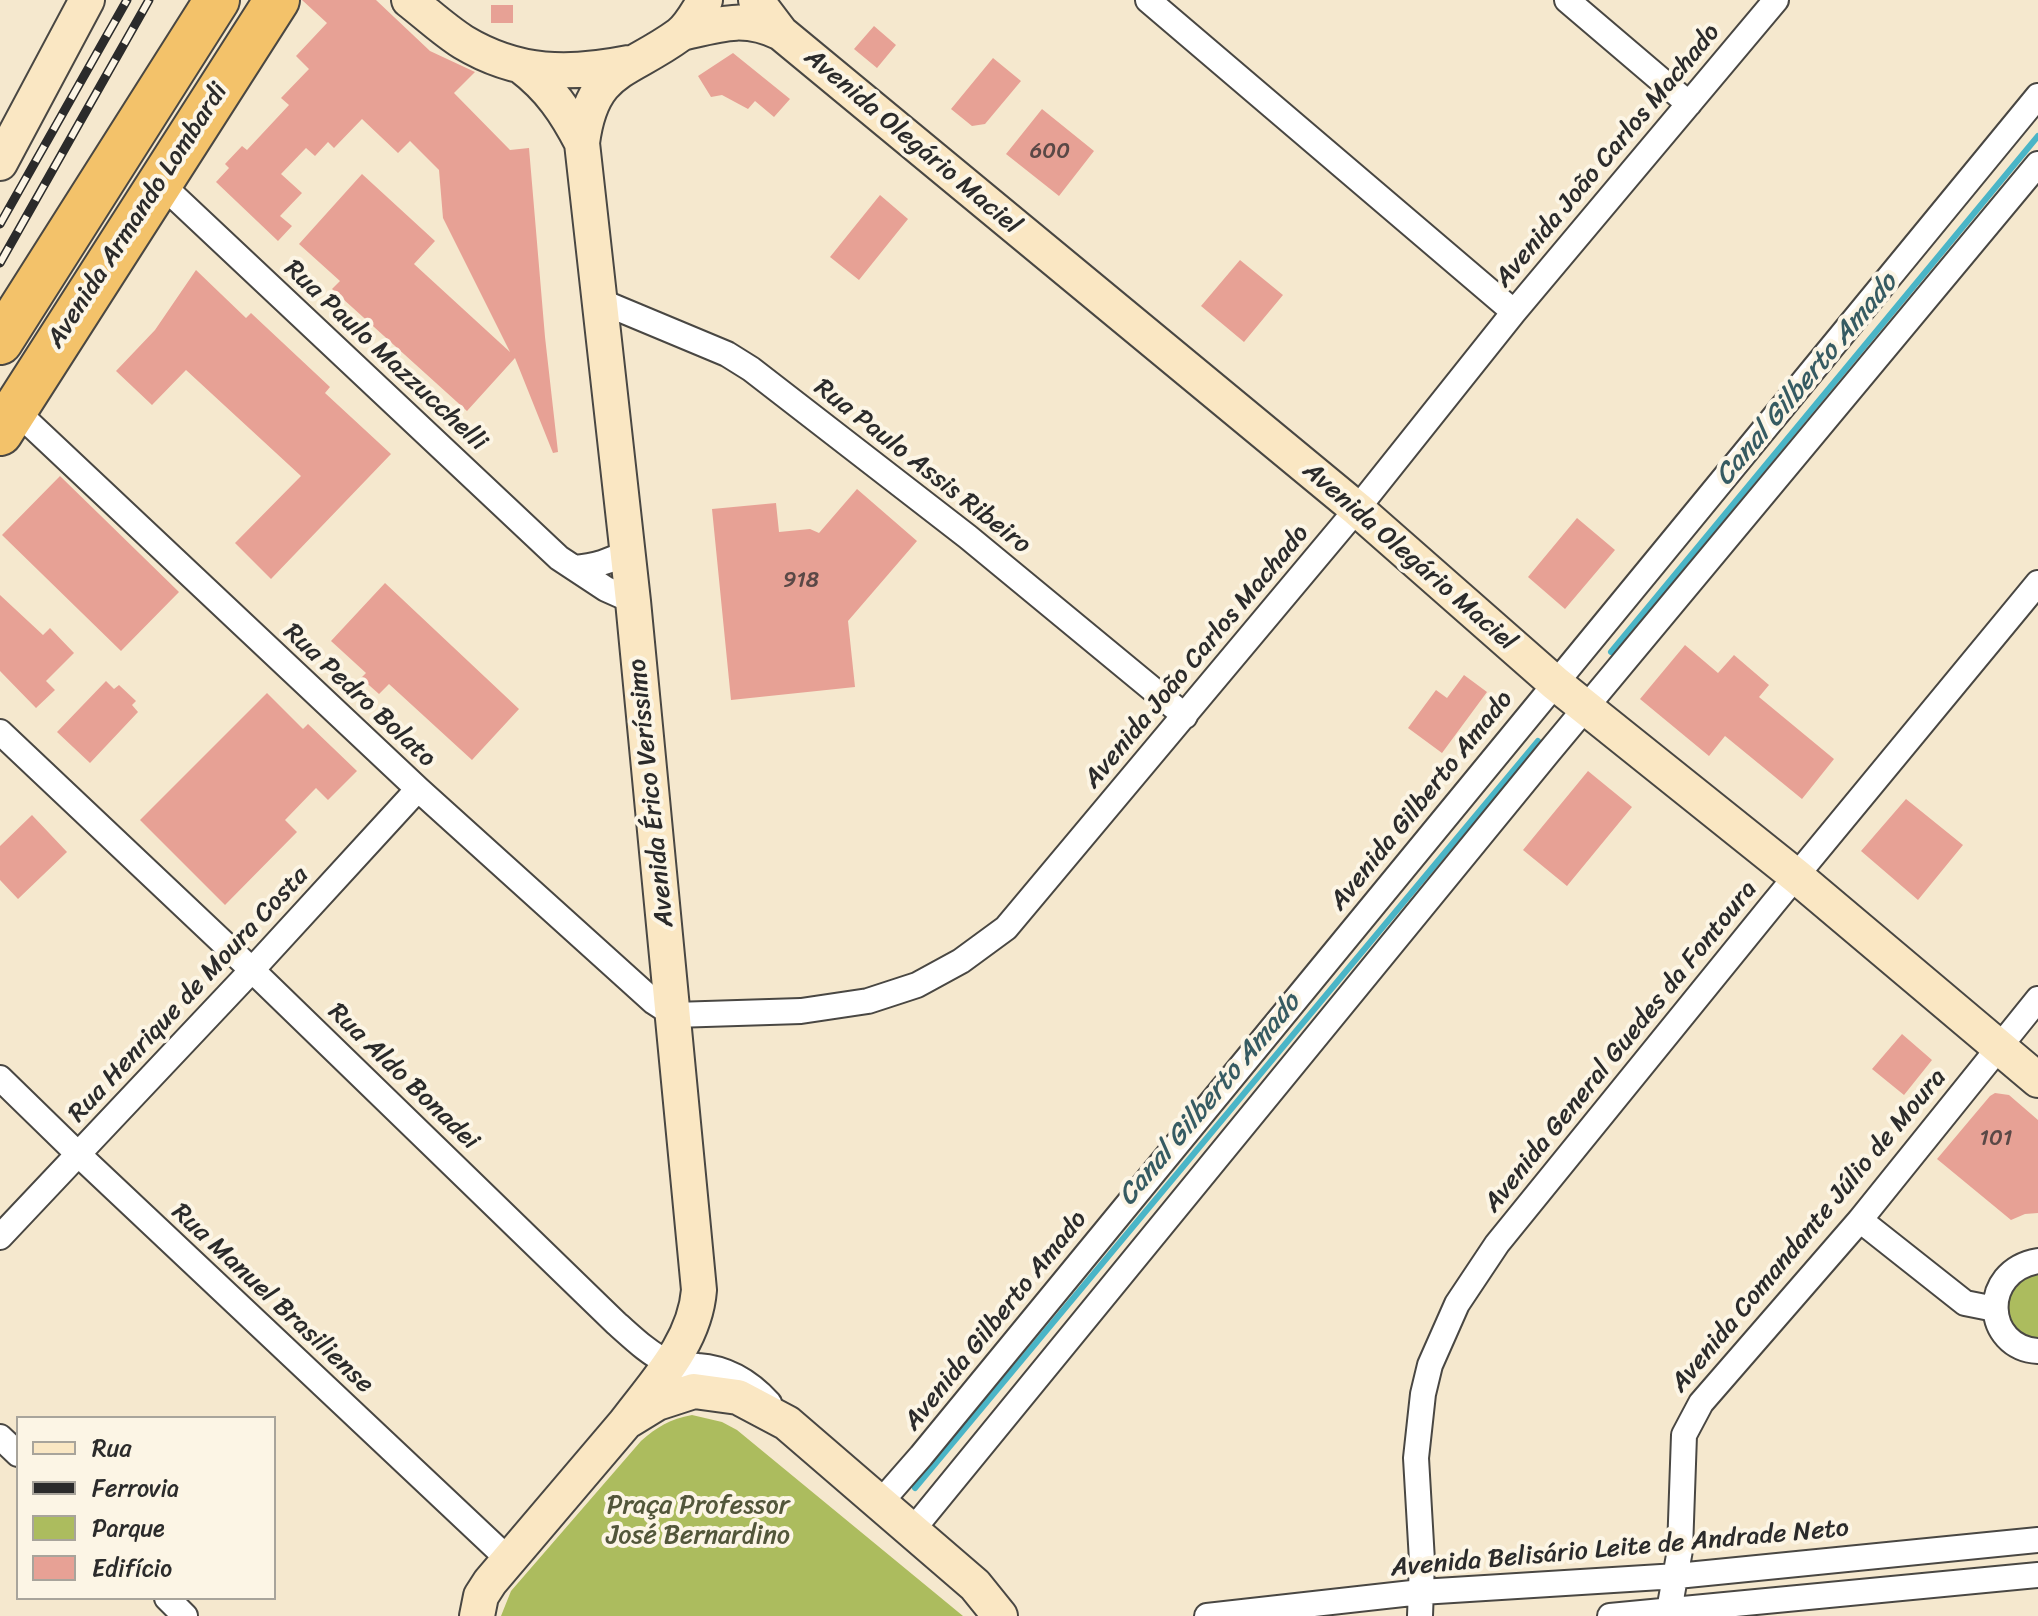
<!DOCTYPE html>
<meta charset="utf-8">
<style>
body{margin:0}
#map{position:relative;width:2038px;height:1616px;overflow:hidden;background:#f5e8ce;font-family:Sriracha,sans-serif}
canvas{display:block}
.legend{position:absolute;left:16px;top:1416px;width:260px;height:184px;box-sizing:border-box;background:#fcf5e5;border:2px solid #a8a49b;margin:0;padding:10px 14px;list-style:none;font-size:24px;color:#2b2b2b}
.legend li{display:flex;align-items:center;gap:16px;height:40px}
.legend b{width:40px;border:2px solid #a8a49b}
</style>
<div id="map">
<canvas width="2038" height="1616"></canvas>
<ul class="legend">
<li><b style="height:10px;background:#fae7c3"></b>Rua</li>
<li><b style="height:10px;background:#2b2b2b"></b>Ferrovia</li>
<li><b style="height:22px;background:#acbc5e"></b>Parque</li>
<li><b style="height:22px;background:#e7a195"></b>Edifício</li>
</ul>
</div>
<script>
const c = document.querySelector('canvas').getContext('2d');
c.lineJoin = 'round';
function fillPath(path, color) {
  c.fillStyle = color;
  c.fill(path, 'evenodd');
}
function stroke(path, color, width, dash) {
  c.strokeStyle = color;
  c.lineWidth = width;
  c.lineCap = dash ? 'butt' : 'round';
  c.setLineDash(dash || []);
  c.stroke(path);
}
function drawText(font, color, halo, rows, align = 'center') {
  c.font = font + ' Sriracha,sans-serif';
  c.lineWidth = 8;
  c.setLineDash([]);
  c.textBaseline = 'middle';
  c.strokeStyle = halo;
  c.fillStyle = color;
  for (const [text, x, y, turn = 0] of rows) {
    c.save();
    c.translate(x, y);
    c.rotate((+turn || 0) * Math.PI / 180);
    c.textAlign = isNaN(turn) ? turn : align;
    if (halo) c.strokeText(text, 0, 0);
    c.fillText(text, 0, 0);
    c.restore();
  }
}
const green = new Path2D(`
 M2038,1269V1339C2001,1331 2004,1307 2017,1279Z
 M692,1415L722,1422L737,1430L963,1616H501L511,1591L641,1441C657,1427 670,1419 692,1415Z`);
const stream = new Path2D(`
 M1611,652L2038,136
 M915,1488L1538,741`);
const building = new Path2D(`
 M302,0H376L430,51L475,72L454,93L510,150L529,148L545,337L558,452L553,453L515,358L467,411L332,289L340,281L299,244L362,174L435,241L414,264L510,352L443,218L439,170L410,141L398,153L362,119L334,148L328,142L315,156L306,148L281,174L302,193L280,216L292,226L278,241L216,182L229,168L225,164L242,146L247,150L289,105L281,98L309,69L296,56L327,23Z
 M491,5H513V23H491Z
 M874,26L896,45L877,68L854,49Z
 M733,53L790,99L774,117L755,101L748,109L722,95L711,97L698,76Z
 M993,58L1021,81L985,124L972,126L951,109Z
 M1042,109L1094,151L1059,196L1006,154Z
 M880,195L908,219L859,280L830,257Z
 M1240,260L1283,295L1244,342L1201,306Z
 M196,270L246,318L251,313L330,387L325,393L391,454L271,579L235,543L301,476L186,370L152,405L116,371L155,330Z
 M60,476L179,592L121,651L2,535Z
 M857,489L917,541L848,621L855,687L731,700L712,509L776,503L779,532L810,529L819,533Z
 M1577,518L1615,550L1565,609L1528,577Z
 M385,583L519,709L472,760L389,684L379,694L361,678L366,673L331,641Z
 M0,595L43,635L50,628L74,653L46,681L55,690L36,708L0,671Z
 M1685,645L1718,673L1734,655L1769,685L1759,697L1834,759L1802,799L1725,736L1709,756L1640,699Z
 M1464,675L1487,692L1442,753L1408,728L1436,690L1447,698Z
 M106,681L114,689L119,685L136,701L132,705L138,712L90,763L57,732Z
 M267,693L303,729L308,724L357,771L328,800L316,788L285,820L297,832L225,905L140,820Z
 M1588,771L1632,807L1567,886L1523,850Z
 M1906,799L1963,845L1918,900L1861,851Z
 M32,815L67,852L18,899L0,880V846Z
 M1902,1034L1932,1060L1904,1095L1872,1069Z
 M1995,1093L2009,1095L2038,1120V1213L2025,1214L2011,1220L1937,1159L1990,1096Z`);
const street = new Path2D(`
 M1148,0L1514,312
 M1567,0L1689,104
 M159,182L559,558L606,589L633,601
 M600,301L727,354L751,369L968,537L1185,716
 M14,409L418,789L654,1002L674,1015L801,1011L868,1001L917,985L961,961L1006,928L1357,509L1514,312L1776,0
 M574,568C594,566 610,562 628,551
 M0,732L252,970L616,1323C632,1337 648,1353 667,1362C676,1366 688,1365 698,1366C728,1368 750,1382 769,1403
 M0,1078L79,1155L508,1559
 M1860,1220L1965,1303L1995,1309
 M0,1237L252,970L418,789
 M2038,1261C1979,1271 1984,1348 2038,1351
 M0,1437L18,1454
 M879,1504L921,1456L2038,96
 M911,1532L1548,753L2038,164
 M167,1598L185,1616
 M1207,1616L1421,1592L1677,1576L2038,1540
 M1420,1616L1422,1561L1416,1458L1423,1394L1430,1365L1457,1304L1497,1244L1773,904L2038,583
 M1610,1616L2038,1575
 M1668,1616L1680,1550L1684,1435L1701,1403L1860,1220L2038,999`);
const secondary = new Path2D(`
 M409,0C427,14 444,30 463,42C518,75 569,75 629,63
 M756,0L781,33L1357,509L1555,683L1796,876L2038,1080
 M682,33C720,24 744,15 781,33
 M521,66C550,88 566,112 582,143
 M0,163L87,0
 M626,1422C656,1382 695,1342 699,1290L633,601L582,143C592,67 627,73 679,35C690,27 698,11 705,0
 M477,1616L481,1596L490,1582L626,1422L657,1403L694,1391L738,1397L787,1423L975,1585L1000,1616`);
const highway = new Path2D(`
 M0,342L217,0
 M0,433L277,0`);
const rail = new Path2D(`
 M0,224L127,0
 M0,263L149,0`);
const numberNames = [
 ["600",1050,152],
 ["918",801,581],
 ["101",1996,1139]
];
const streetNames = [
 ["Avenida Olegário Maciel",912,142,40],
 ["Avenida João Carlos Machado",1608,156,-50],
 ["Avenida Armando Lombardi",138,216,-57],
 ["Rua Paulo Mazzucchelli",385,356,43],
 ["Rua Paulo Assis Ribeiro",922,467,38],
 ["Avenida Olegário Maciel",1409,557,41],
 ["Avenida João Carlos Machado",1197,657,-50],
 ["Rua Pedro Bolato",359,696,43],
 ["Avenida Érico Veríssimo",652,793,-96],
 ["Avenida Gilberto Amado",1422,801,-51],
 ["Rua Henrique de Moura Costa",189,995,-47],
 ["Avenida General Guedes da Fontoura",1621,1047,-51],
 ["Rua Aldo Bonadei",403,1077,44],
 ["Avenida Comandante Júlio de Moura",1809,1231,-50],
 ["Rua Manuel Brasiliense",272,1299,43],
 ["Avenida Gilberto Amado",996,1321,-51],
 ["Avenida Belisário Leite de Andrade Neto",1620,1549,-5]
];
const parkNames = [
 ["Praça Professor",698,1506],
 ["José Bernardino",698,1536]
];
const waterNames = [
 ["Canal Gilberto Amado",1807,380,-50],
 ["Canal Gilberto Amado",1210,1100,-50]
];
fillPath(green, '#acbc5e');
stroke(stream, '#4ab5c7', 6);
fillPath(building, '#e7a195');
stroke(street, '#494743', 28);
stroke(secondary, '#494743', 38);
stroke(highway, '#494743', 48);
stroke(street, '#fff', 24);
stroke(secondary, '#fae7c3', 34);
stroke(highway, '#f3c26a', 44);
stroke(rail, '#2b2b2b', 9);
stroke(rail, '#fcf5e5', 6, [18]);
drawText('22px', '#5a4846', null, numberNames);
drawText('26px', '#2b2b2b', '#fcf5e5', streetNames);
drawText('26px', '#52563a', '#fcf5e5', parkNames);
drawText('italic 28px', '#365b62', '#fcf5e5', waterNames);
</script>
